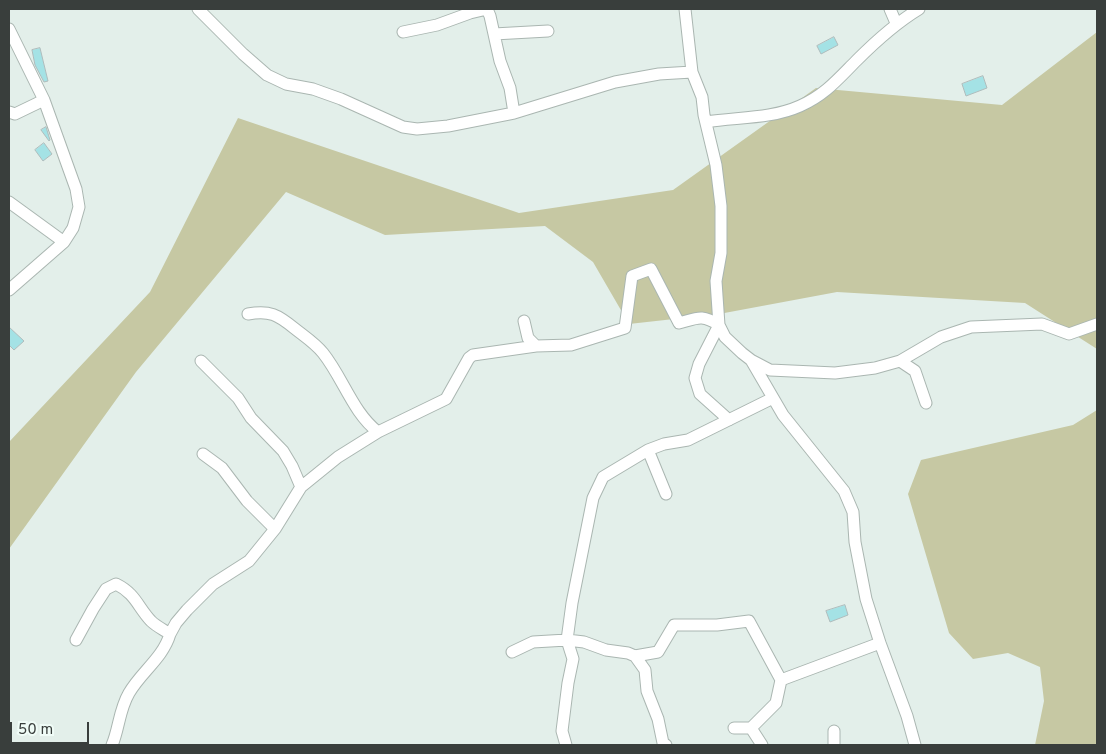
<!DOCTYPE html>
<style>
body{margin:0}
#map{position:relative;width:1106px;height:754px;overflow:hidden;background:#e3efea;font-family:Overpass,sans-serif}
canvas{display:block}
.frame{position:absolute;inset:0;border:10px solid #393e3c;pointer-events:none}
.scale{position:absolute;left:10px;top:722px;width:79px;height:22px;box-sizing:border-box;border:2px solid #393e3c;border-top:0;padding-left:6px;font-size:15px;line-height:18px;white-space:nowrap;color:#393e3c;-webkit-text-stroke:4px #f0fcf7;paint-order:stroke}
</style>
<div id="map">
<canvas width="1106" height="754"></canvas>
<div class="frame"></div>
<div class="scale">50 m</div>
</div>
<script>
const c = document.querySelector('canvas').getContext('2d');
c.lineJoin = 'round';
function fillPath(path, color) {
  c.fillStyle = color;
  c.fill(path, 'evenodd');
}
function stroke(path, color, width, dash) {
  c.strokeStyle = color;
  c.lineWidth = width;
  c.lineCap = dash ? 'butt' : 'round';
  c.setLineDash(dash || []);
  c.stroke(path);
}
const green = new Path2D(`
 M1097,32V349L1025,303L837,292L719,314L629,324L593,262L545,226L385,235L286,192L136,372L9,549V442L150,292L238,118L519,213L673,190L816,88L1002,105Z
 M1097,410V745H1035L1044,701L1040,667L1008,653L973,659L949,633L908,494L921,460L1073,425Z`);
const building = new Path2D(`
 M834,37L838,45L821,54L817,46Z
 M40,48L48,81L44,82L35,65L32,50Z
 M983,76L987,88L966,96L962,84Z
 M46,127L50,140L49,141L41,130Z
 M44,143L52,154L43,161L35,150Z
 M9,327L24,341L14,350L9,345Z
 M845,605L848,615L830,622L826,611Z`);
const street = new Path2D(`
 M198,9L243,54L267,75L286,84L313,89L341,99L403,127L417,129L448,126L514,113L615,82L659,74L692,72
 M487,9L490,16L500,61L510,88L514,113
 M685,9L692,72L702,97L704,115L716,165L721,206V253L716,281L719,325L725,337L742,353L751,360L783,415L844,491L853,512L855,542L866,599L880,643L907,716L915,745
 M890,9L896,23
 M9,29L44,100L76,189L79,207L73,228L64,242L9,290
 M403,32L437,25L470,13L487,9
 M494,34L548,31
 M9,112L15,114L44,100
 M706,122C737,117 771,119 800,106C825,95 838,79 857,60C876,41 896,23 919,9
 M9,202L64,242
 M248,314C270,310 278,315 294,328C304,336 315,343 323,353C343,378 353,413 378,432
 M524,321L528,338L536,346
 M751,360L770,370L835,373L875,368L900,361L941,337L971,327L1042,324L1069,334L1097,324
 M201,361L238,398L251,418L283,451L292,466L301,487
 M900,361L915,371L926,403
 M648,450L666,494
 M203,454L222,468L247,501L275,529
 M170,634L176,623L187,610L213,584L249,561L275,529L301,487L338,457L378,432L446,399L469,358L473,355L536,346L571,345L625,328L632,276L651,269L679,323C698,318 701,314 719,325L699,364L695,378L700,394L729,420
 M76,640L93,609L106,589L116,584C136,594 137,606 151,621C156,626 164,630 170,634C163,658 141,672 129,693C119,710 119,729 112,745
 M512,652L533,642L567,640L584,642L606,650L628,653L635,656L658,652L674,625H717L749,621L781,680
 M635,656L645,670L647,691L658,719L663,743L666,745
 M734,728H751L776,703L781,680L880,643
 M751,728L762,745
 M566,745L562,731L568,683L573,659L567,640L572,603L593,498L603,477L648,450L664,444L688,440L773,398
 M834,745V731`);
fillPath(green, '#c6c8a3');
fillPath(building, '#a4e2e5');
stroke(building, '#afbcbc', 1);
stroke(street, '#aab6b1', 13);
stroke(street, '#fff', 11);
</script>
